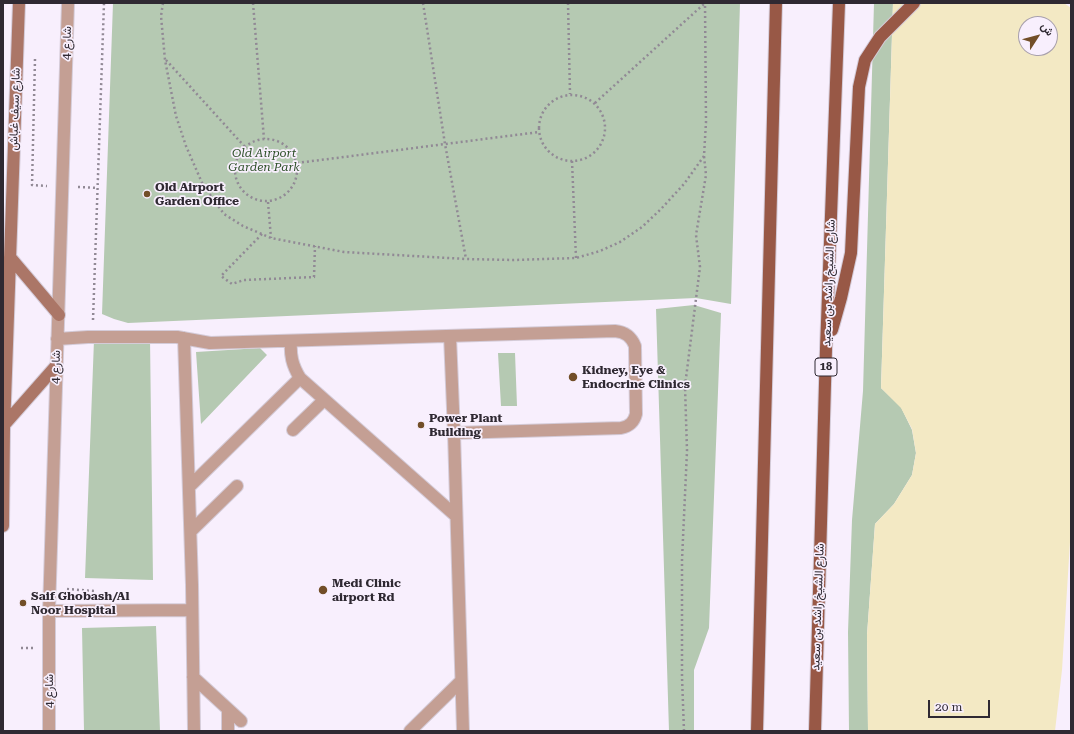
<!DOCTYPE html>
<meta charset="utf-8">
<style>
body{margin:0}
#map{position:relative;width:1074px;height:734px;overflow:hidden;background:#f8effd;font-family:"Roboto Serif",Vazirmatn,serif}
canvas{display:block}
.frame{position:absolute;inset:0;border:4px solid #2f2932;pointer-events:none}
.north{position:absolute;left:1018px;top:16px;width:40px;height:40px;box-sizing:border-box;background:#f8effd;border:1px solid #a8a0ac;border-radius:50%;rotate:54deg;font-size:11px;font-weight:700;line-height:16px;text-align:center;color:#2f2932}
.north::after{content:'';display:block;margin:auto;width:14px;height:18px;background:#724e28;clip-path:polygon(50% 0,100% 100%,50% 72%,0 100%)}
.scale{position:absolute;left:928px;top:700px;width:62px;height:18px;box-sizing:border-box;border:2px solid #2f2932;border-top:0;padding-left:5px;font-size:12px;line-height:14px;white-space:nowrap;color:#2f2932;-webkit-text-stroke:3px #f8effd;paint-order:stroke}
</style>
<div id="map">
<canvas width="1074" height="734"></canvas>
<div class="frame"></div>
<div class="north">ش</div>
<div class="scale">20 m</div>
</div>
<script>
const c = document.querySelector('canvas').getContext('2d');
c.lineJoin = 'round';
function fillPath(path, color) {
  c.fillStyle = color;
  c.fill(path, 'evenodd');
}
function stroke(path, color, width, dash) {
  c.strokeStyle = color;
  c.lineWidth = width;
  c.lineCap = dash ? 'butt' : 'round';
  c.setLineDash(dash || []);
  c.stroke(path);
}
function drawText(font, color, halo, rows, align = 'center') {
  c.font = font + ' "Roboto Serif",Vazirmatn,serif';
  c.lineWidth = 3.5;
  c.setLineDash([]);
  c.textBaseline = 'middle';
  c.strokeStyle = halo;
  c.fillStyle = color;
  for (const [text, x, y, turn = 0] of rows) {
    c.save();
    c.translate(x, y);
    c.rotate((+turn || 0) * Math.PI / 180);
    c.textAlign = isNaN(turn) ? turn : align;
    if (halo) c.strokeText(text, 0, 0);
    c.fillText(text, 0, 0);
    c.restore();
  }
}
const green = new Path2D(`
 M113,3H740L731,304L696,298L128,323L114,319L102,314Z
 M874,3H893L881,388L901,407L912,430L916,453L912,475L894,504L875,524L867,635L868,731H849L848,632L852,520L863,391Z
 M694,305L721,313L709,628L694,670V731H669L656,309Z
 M150,338L153,580L85,578L94,340Z
 M260,348L267,355L201,424L196,352Z
 M498,353H515L517,406H501Z
 M156,626L160,731H84L82,628Z`);
const sand = new Path2D(`
 M893,3H1064L1071,8V526L1062,670L1055,731H868L867,635L875,524L894,504L912,475L916,453L912,429L901,408L881,388ZM1026,24H1050V48H1026Z`);
const path = new Path2D(`
 M163,3L161,16L165,60L176,116L186,146L203,185L224,214L243,226L271,238L344,252L466,259L514,260L576,258L600,251L620,242L642,227L661,209L684,184L704,156L706,122L705,3
 M253,3L264,139
 M423,3L445,144L466,259
 M568,3L570,94
 M35,59L32,185L47,186
 M166,60L245,147
 M539 128a33 33 0 1 1 66 0a33 33 0 1 1-66 0Z
 M595,103L705,3
 M235 170a31 31 0 1 1 62 0a31 31 0 1 1-62 0Z
 M572,161L576,258
 M297,163L539,132
 M78,187L98,188
 M268,202L271,238
 M262,234L221,276L232,284L244,280L314,277L315,246
 M93,320L104,3
 M67,589L94,591
 M21,648H33
 M684,731L682,677V560L687,451L685,386L700,267L696,235L706,175L704,156`);
const lane = new Path2D(`
 M450,336L454,433L463,731
 M184,338L192,585L194,731
 M57,339L88,337H177L210,343L615,331C625,332 631,336 635,346L636,414C634,422 630,426 621,428L454,433
 M291,341C290,355 292,365 300,378L456,516
 M293,430L324,400
 M190,486L300,378
 M191,531L237,486
 M49,611L192,610
 M193,677L241,721
 M49,731V611L68,3
 M228,731V709
 M410,731L461,681`);
const secondary = new Path2D(`
 M10,257L59,315
 M4,425L56,366
 M3,526L4,429L19,3`);
const primary = new Path2D(`
 M832,330L841,298L851,253L859,87L865,60L880,37L914,3
 M757,731L776,3
 M815,731L826,349L839,3`);
const markers = [
 [147,194,4,"#724e28"],
 [573,377,5,"#724e28"],
 [421,425,4,"#724e28"],
 [323,590,5,"#724e28"],
 [23,603,4,"#724e28"]
];
const shields = [
 [826,367,22]
];
const shieldNames = [
 ["18",826,367]
];
const streetNames = [
 ["شارع 4",67,43,-88],
 ["شارع سيف غباش",15,109,-88],
 ["شارع الشيخ راشد بن سعيد",829,283,-88],
 ["شارع 4",56,367,-88],
 ["شارع الشيخ راشد بن سعيد",818,607,-88],
 ["شارع 4",49,691,-90]
];
const parkNames = [
 ["Old Airport",264,153],
 ["Garden Park",264,167]
];
const poiNames = [
 ["Old Airport",155,187],
 ["Garden Office",155,201],
 ["Kidney, Eye &",582,370],
 ["Endocrine Clinics",582,384],
 ["Power Plant",429,418],
 ["Building",429,432],
 ["Medi Clinic",332,583],
 ["airport Rd",332,597],
 ["Saif Ghobash/Al",31,596],
 ["Noor Hospital",31,610]
];
fillPath(green, '#b5c9b2');
fillPath(sand, '#f3e9c4');
stroke(lane, '#d4cbd8', 14);
stroke(secondary, '#d4cbd8', 14);
stroke(primary, '#d4cbd8', 14);
stroke(path, '#918995', 2.5, [2, 3]);
stroke(lane, '#c49f94', 12);
stroke(secondary, '#ab7667', 12);
stroke(primary, '#985846', 12);
for (const [x, y, r, color] of markers) {
  const dot = new Path2D();
  dot.arc(x, y, r, 0, 2 * Math.PI);
  c.fillStyle = color;
  c.fill(dot);
  stroke(dot, '#f8effd', 1.5);
}
for (const [x, y, w] of shields) {
  const box = new Path2D();
  box.roundRect(x - w / 2, y - 9, w, 18, 3);
  c.fillStyle = '#f8effd';
  c.fill(box);
  stroke(box, '#2f2932', 1);
}
drawText('bold 11px', '#2f2932', null, shieldNames);
drawText('12px', '#2f2932', '#f8effd', streetNames);
drawText('italic 12px', '#2d4f28', '#f8effd', parkNames);
drawText('bold 12px', '#2f2932', '#f8effd', poiNames, 'left');
</script>
